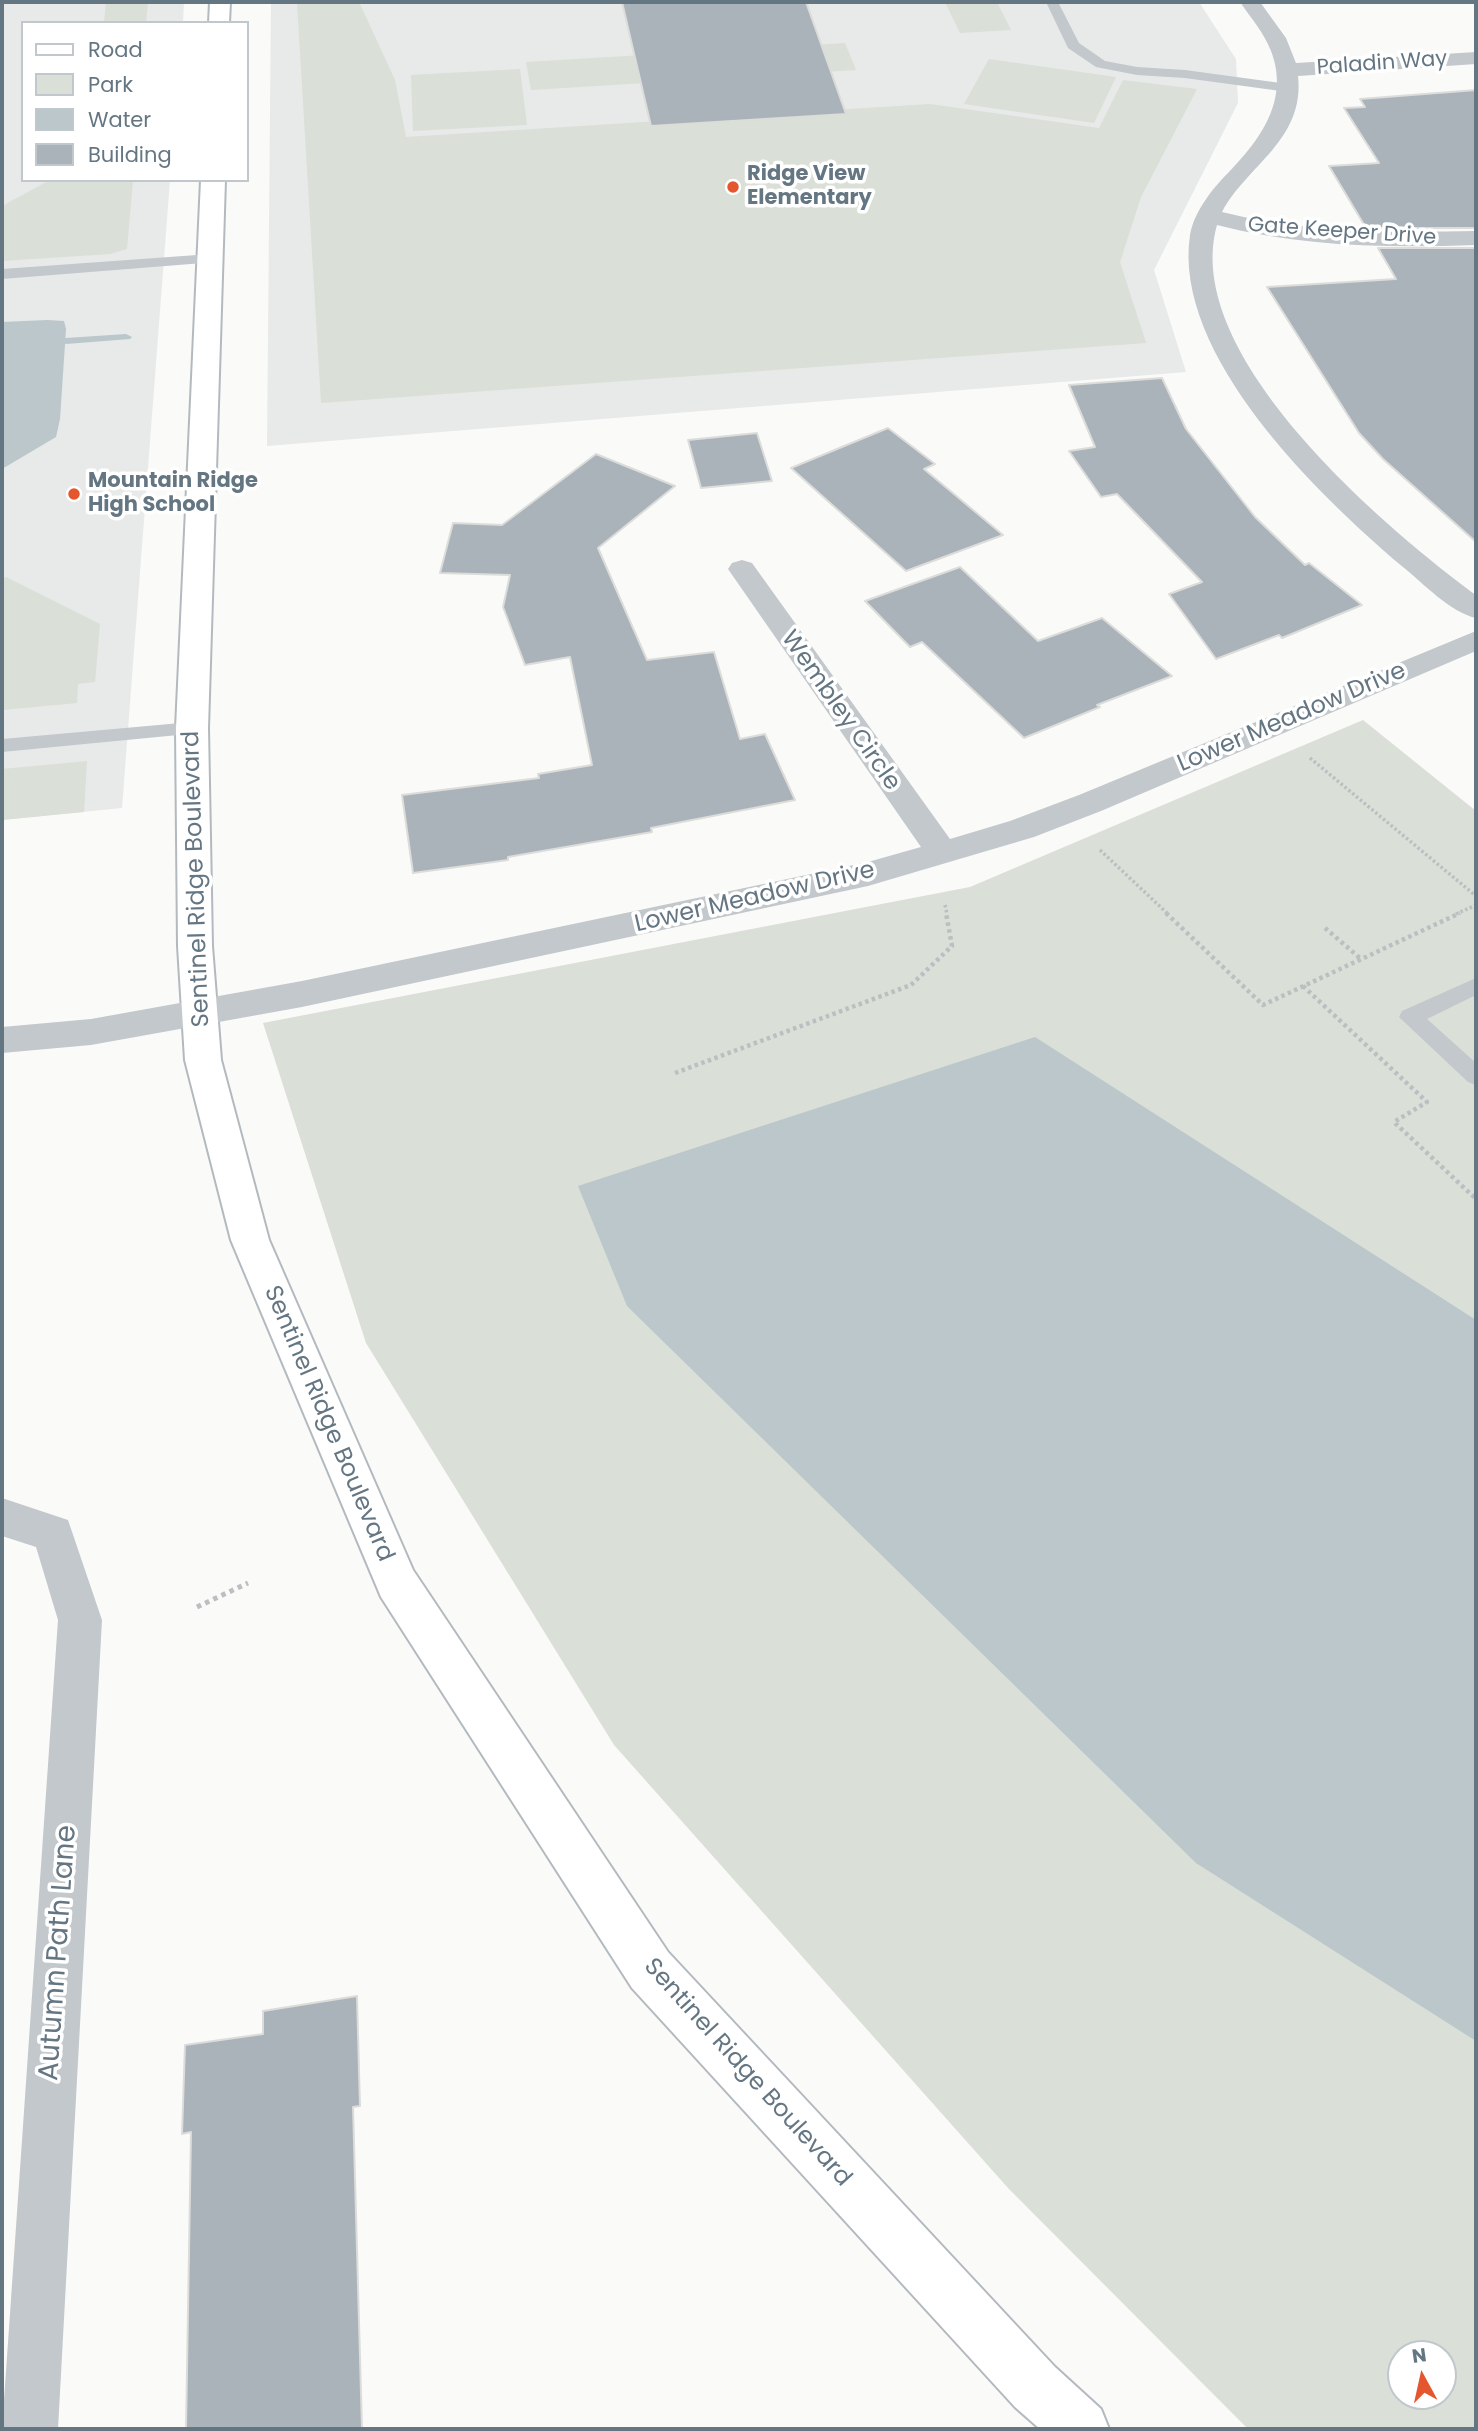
<!DOCTYPE html>
<style>
body{margin:0}
#map{position:relative;width:1478px;height:2431px;overflow:hidden;background:#fafaf8;font-family:Poppins,sans-serif}
canvas{display:block}
.frame{position:absolute;inset:0;border:4px solid #657683;pointer-events:none}
.legend{position:absolute;left:21px;top:21px;width:228px;height:161px;box-sizing:border-box;background:#fff;border:2px solid #c1c8cd;margin:0;padding:9px 12px;list-style:none;font-size:21px;color:#657683}
.legend li{display:flex;align-items:center;gap:14px;height:35px}
.legend b{width:35px;border:2px solid #c1c8cd}
.north{position:absolute;left:1387px;top:2340px;width:70px;height:70px;box-sizing:border-box;background:#fff;border:2px solid #c1c8cd;border-radius:50%;rotate:352deg;font-size:19px;font-weight:700;line-height:28px;text-align:center;color:#657683}
.north::after{content:'';display:block;margin:auto;width:24px;height:32px;background:#e4572e;clip-path:polygon(50% 0,100% 100%,50% 72%,0 100%)}
</style>
<div id="map">
<canvas width="1478" height="2431"></canvas>
<div class="frame"></div>
<ul class="legend">
<li><b style="height:9px;background:#fff"></b>Road</li>
<li><b style="height:19px;background:#dadfd7"></b>Park</li>
<li><b style="height:19px;background:#bbc7cb"></b>Water</li>
<li><b style="height:19px;background:#aab3b9"></b>Building</li>
</ul>
<div class="north">N</div>
</div>
<script>
const c = document.querySelector('canvas').getContext('2d');
c.lineJoin = 'round';
function fillPath(path, color) {
  c.fillStyle = color;
  c.fill(path, 'evenodd');
}
function stroke(path, color, width, dash) {
  c.strokeStyle = color;
  c.lineWidth = width;
  c.lineCap = dash ? 'butt' : 'round';
  c.setLineDash(dash || []);
  c.stroke(path);
}
function drawText(font, color, halo, rows, align = 'center') {
  c.font = font + ' Poppins,sans-serif';
  c.lineWidth = 7;
  c.setLineDash([]);
  c.textBaseline = 'middle';
  c.strokeStyle = halo;
  c.fillStyle = color;
  for (const [text, x, y, turn = 0] of rows) {
    c.save();
    c.translate(x, y);
    c.rotate((+turn || 0) * Math.PI / 180);
    c.textAlign = isNaN(turn) ? turn : align;
    if (halo) c.strokeText(text, 0, 0);
    c.fillText(text, 0, 0);
    c.restore();
  }
}
const built = new Path2D(`
 M2,2H184L183,23H23V180H170L122,808L2,820Z
 M271,2H1199L1236,59L1238,103L1154,270L1186,372L267,446Z`);
const green = new Path2D(`
 M106,2H148L146,23H104Z
 M297,2H359L395,80L406,137L930,104L1099,128L1123,80L1197,89L1141,197L1120,262L1146,343L321,403Z
 M945,2H997L1011,30L960,33Z
 M845,43L856,70L531,90L526,62Z
 M989,59L1116,77L1094,123L964,104Z
 M520,69L527,125L413,131L411,75Z
 M50,180H133L127,249L110,254L2,261V206Z
 M6,577L100,624L95,682L78,684L77,703L2,710V579Z
 M1363,720L1476,811V2429H1248L1008,2188L614,1745L366,1343L263,1023L970,887ZM1401,2354H1443V2396H1401Z
 M87,761L84,812L2,820V769Z`);
const water = new Path2D(`
 M47,320L64,321L66,329L60,419L56,437L2,469V322Z
 M1035,1037L1476,1320V2041L1196,1863L627,1306L578,1186Z`);
const stream = new Path2D(`
 M126,334L132,337L130,339L66,344L60,341L66,338Z`);
const building = new Path2D(`
 M622,2H806L846,114L651,126Z
 M1476,90V228H1366L1329,166L1379,163L1344,108L1365,107L1360,99Z
 M1378,248H1476V542L1383,459L1359,433L1267,287L1396,279Z
 M1162,378L1186,429L1255,517L1305,565L1309,563L1362,605L1282,638L1279,635L1216,659L1169,594L1202,582L1117,494L1101,497L1069,451L1095,447L1069,385Z
 M888,428L935,464L924,469L1003,535L906,571L791,468Z
 M757,433L772,481L701,488L688,440Z
 M596,454L675,486L598,548L647,660L714,652L740,739L765,734L795,800L651,828L652,832L508,857V860L413,873L402,795L539,778L538,774L592,765L570,657L525,665L503,607L510,575L440,573L453,523L502,525Z
 M960,567L1038,641L1102,618L1172,676L1097,705L1100,707L1024,738L922,642L910,647L865,601Z
 M357,1996L360,2106L353,2107L362,2429H186L191,2132L182,2134L185,2045L263,2034V2011Z`);
const pathFar2 = new Path2D(`
 M1310,758L1476,896
 M1100,850L1168,914
 M945,905L947,914
 M1456,914L1476,905`);
const pathFar1 = new Path2D(`
 M1166,913L1263,1005L1460,913
 M1325,928L1361,959
 M1303,986L1427,1102L1394,1122L1476,1199
 M675,1073L911,985L952,946L946,913`);
const path = new Path2D(`
 M197,1607L248,1583`);
const lane = new Path2D(`
 M1046,2H1058L1079,43L1105,61L1137,67L1185,70L1288,84L1295,88L1288,92L1185,78L1137,75L1096,67L1068,48Z
 M211,254L219,259L216,262L2,279V269Z
 M192,722L199,723L202,728L199,733L2,752V739Z
 M1476,978V995L1427,1019L1476,1063V1085L1468,1082L1399,1017L1402,1011Z`);
const street = new Path2D(`
 M1240,2H1260L1286,38L1296,63L1476,52V64L1298,76C1305,140 1247,165 1222,212C1305,233 1391,233 1476,231V245C1389,248 1302,247 1217,225C1180,355 1384,527 1476,595V618C1450,612 1424,584 1403,567C1319,496 1172,355 1190,235C1194,212 1212,189 1228,173C1260,140 1290,100 1271,51C1264,33 1251,18 1240,2Z
 M742,560L752,563L950,839L1010,821L1079,795L1476,631V651L1101,811L1034,837L868,886L302,1007L91,1045L2,1053V1027L91,1019L302,981L868,862L921,847L728,569L732,563Z
 M2,1498L68,1520L102,1620L58,2429H2L58,1620L36,1547L2,1536Z`);
const secondary = new Path2D(`
 M210,2H230L229,23H209Z
 M201,180H225L208,728L212,946L221,1060L269,1240L413,1570L668,1952L1055,2367L1101,2409L1109,2429H1040L1015,2407L632,1988L381,1597L231,1240L185,1060L178,946L176,728Z`);
const markers = [
 [733,187,7,"#e4572e"],
 [74,494,7,"#e4572e"]
];
const farStreetnames = [
 ["Paladin Way",1382,64,-4],
 ["Gate Keeper Drive",1342,232,4]
];
const farPoinames = [
 ["Ridge View",747,175],
 ["Elementary",747,199],
 ["Mountain Ridge",88,482],
 ["High School",88,506]
];
const streetNames = [
 ["Wembley Circle",840,711,55],
 ["Lower Meadow Drive",1292,718,-23],
 ["Sentinel Ridge Boulevard",197,879,-92],
 ["Lower Meadow Drive",755,898,-13],
 ["Sentinel Ridge Boulevard",328,1424,67],
 ["Sentinel Ridge Boulevard",747,2073,48]
];
const nearStreetnames = [
 ["Autumn Path Lane",59,1953,-86]
];
fillPath(built, '#e8e9e9');
fillPath(green, '#dadfd7');
fillPath(water, '#bbc7cb');
fillPath(stream, '#bbc7cb');
fillPath(building, '#aab3b9');
stroke(building, '#dcdcda', 2);
stroke(secondary, '#b3babf', 4);
stroke(pathFar2, '#bbbfc2', 3.5, [2.5, 2.5]);
stroke(pathFar1, '#bbbfc2', 4.5, [3.5, 3.5]);
stroke(path, '#bbbfc2', 5, [4.5, 4.5]);
fillPath(lane, '#c3c8cc');
fillPath(street, '#c3c8cc');
fillPath(secondary, '#fff');
for (const [x, y, r, color] of markers) {
  const dot = new Path2D();
  dot.arc(x, y, r, 0, 2 * Math.PI);
  c.fillStyle = color;
  c.fill(dot);
  stroke(dot, '#fff', 2.5);
}
drawText('21px', '#657683', '#fff', farStreetnames);
drawText('bold 21px', '#657683', '#fff', farPoinames, 'left');
drawText('24px', '#657683', '#fff', streetNames);
drawText('28px', '#657683', '#fff', nearStreetnames);
</script>
